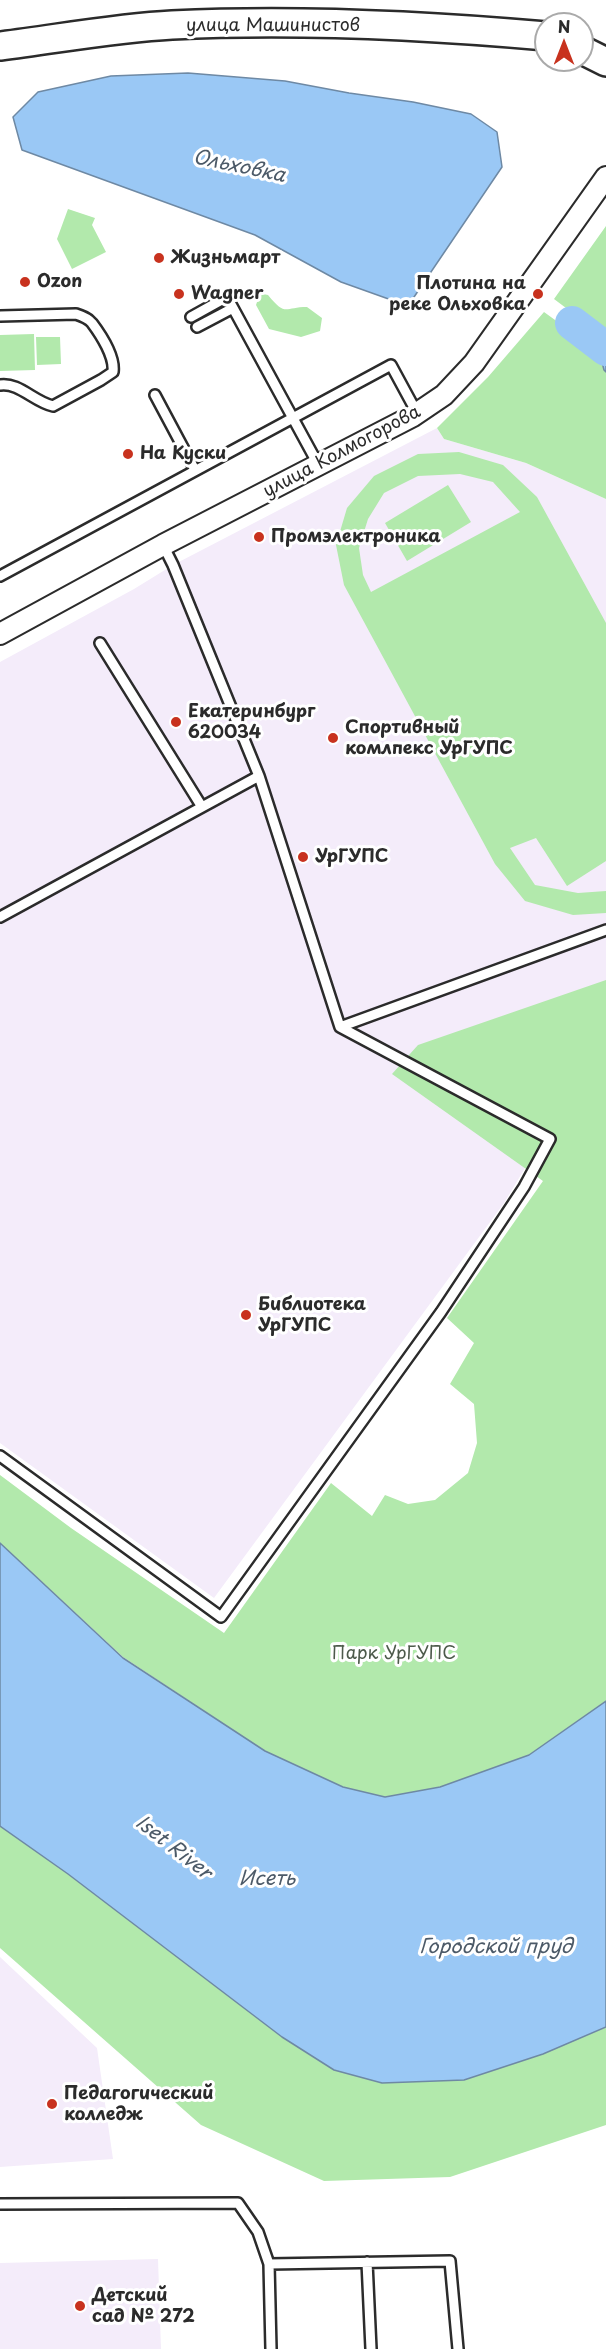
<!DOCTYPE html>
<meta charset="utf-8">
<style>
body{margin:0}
#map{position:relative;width:606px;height:2349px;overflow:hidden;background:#fff;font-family:"Playpen Sans",sans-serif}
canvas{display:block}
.north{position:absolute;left:534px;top:12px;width:60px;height:60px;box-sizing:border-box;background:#fff;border:2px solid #aaa;border-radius:50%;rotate:0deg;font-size:16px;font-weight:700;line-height:24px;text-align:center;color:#2b2b2b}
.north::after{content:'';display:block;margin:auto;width:21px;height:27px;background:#c8321e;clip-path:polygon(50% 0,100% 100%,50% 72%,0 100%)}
</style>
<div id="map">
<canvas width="606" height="2349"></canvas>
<div class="north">N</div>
</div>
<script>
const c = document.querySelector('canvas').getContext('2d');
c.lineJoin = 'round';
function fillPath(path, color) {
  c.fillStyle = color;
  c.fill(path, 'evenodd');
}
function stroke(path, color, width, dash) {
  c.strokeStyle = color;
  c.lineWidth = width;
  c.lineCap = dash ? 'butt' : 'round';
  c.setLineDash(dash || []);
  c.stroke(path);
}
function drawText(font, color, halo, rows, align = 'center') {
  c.font = font + ' "Playpen Sans",sans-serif';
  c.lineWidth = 6;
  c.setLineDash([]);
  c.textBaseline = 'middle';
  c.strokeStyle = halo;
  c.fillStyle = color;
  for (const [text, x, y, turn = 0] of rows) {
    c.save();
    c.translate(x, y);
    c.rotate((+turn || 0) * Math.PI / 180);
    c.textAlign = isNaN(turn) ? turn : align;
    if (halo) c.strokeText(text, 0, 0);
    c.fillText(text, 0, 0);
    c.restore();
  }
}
const built = new Path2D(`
 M437,428L444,439L526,463L606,499V1052L549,1128L504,1203L214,1598L0,1443V662L134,589L173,565Z
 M0,1957L97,2048L113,2159L0,2167Z
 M158,2259L161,2349H0V2263Z`);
const green = new Path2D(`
 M68,209L95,218L92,225L106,252L72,269L57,239Z
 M606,226V336L602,335L554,299Z
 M263,294L268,295C286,317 284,307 307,307L322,318L320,331L301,337L269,329L256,305L259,296Z
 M544,312L591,346L606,372V499L526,463L444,439L437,428L488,377Z
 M34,334L35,370L0,371V335Z
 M60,337L61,364L37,365L36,337Z
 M459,452L503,465L537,497L606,623V861L567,886L536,838L510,848L535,885L578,893L606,891V913L573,915L525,901L495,864L344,585L336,545L347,508L374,476L418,454ZM460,474L493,482L520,512L371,592L363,575L359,548L368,519L384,493L418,476Z
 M448,485L471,522L407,561L385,523Z
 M606,980V1701L529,1755L440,1787L385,1797L343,1787L265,1751L123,1657L0,1543V1475L71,1528L224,1633L331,1483L372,1516L385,1495L408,1504L435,1500L468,1473L477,1443L474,1404L450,1384L474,1343L447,1318L543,1181L392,1074L418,1045Z
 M0,1826L68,1874L282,2037L334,2070L543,2054L606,2027V2125L450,2177L324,2181L201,2125L0,1948Z`);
const water = new Path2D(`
 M188,73L285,81L349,93L413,102L471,114L497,132L502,167L412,300L397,302L341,282L255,235L22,150L13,117L38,92L111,76Z
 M606,342V372L604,370L597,343Z
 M0,1543L123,1658L265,1751L343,1787L385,1797L440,1787L529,1755L606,1701V2027L543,2054L464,2080L382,2083L334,2070L282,2037L68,1874L0,1826Z`);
const river = new Path2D(`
 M572,323L606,349`);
const lane = new Path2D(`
 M0,316L76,314C82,316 88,318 92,323C101,335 115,357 113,372L101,380L53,406C34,402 19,382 0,385
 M191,317L227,297L233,308
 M197,327L233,308L319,466
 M155,395L195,470
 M163,545L173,565L259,776L340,1027L606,930
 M0,576L391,365L417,413
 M100,643L202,807
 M0,917L259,776
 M0,1456L221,1617L441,1312L524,1187L550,1139L340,1027
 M0,2204L238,2203L258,2232L269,2264L271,2349
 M367,2262L371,2349
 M269,2264L450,2261L458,2349`);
const street = new Path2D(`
 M0,634L163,545L413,416L444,395L474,363L606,177`);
const secondary = new Path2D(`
 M0,46C57,39 115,28 172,25C296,19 422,25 546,36
 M582,50L606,62`);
const markers = [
 [159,258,6,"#c8321e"],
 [25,282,6,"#c8321e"],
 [179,294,6,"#c8321e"],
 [538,294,6,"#c8321e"],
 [128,454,6,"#c8321e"],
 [259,537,6,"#c8321e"],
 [176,722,6,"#c8321e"],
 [333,738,6,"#c8321e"],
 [303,857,6,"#c8321e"],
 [246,1315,6,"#c8321e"],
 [52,2104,6,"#c8321e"],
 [80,2306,6,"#c8321e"]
];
const streetNames = [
 ["улица Машинистов",273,26],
 ["улица Колмогорова",342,452,-28]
];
const poiNames = [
 ["Жизньмарт",171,258],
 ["Ozon",37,282],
 ["Плотина на",526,284,"right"],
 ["реке Ольховка",526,305,"right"],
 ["Wagner",191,294],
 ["На Куски",140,454],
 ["Промэлектроника",271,537],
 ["Екатеринбург",188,712],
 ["620034",188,733],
 ["Спортивный",345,728],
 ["комлпекс УрГУПС",345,749],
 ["УрГУПС",315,857],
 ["Библиотека",258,1305],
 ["УрГУПС",258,1326],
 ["Педагогический",64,2094],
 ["колледж",64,2115],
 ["Детский",92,2296],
 ["сад № 272",92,2317]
];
const parkNames = [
 ["Парк УрГУПС",394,1654]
];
const waterNames = [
 ["Ольховка",239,167,12],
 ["Iset River",173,1848,38],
 ["Исеть",267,1879],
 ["Городской пруд",496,1947]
];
fillPath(built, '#f4ecfa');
fillPath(green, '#b2e9ac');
fillPath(water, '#9ac8f5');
stroke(water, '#6e89a4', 1.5);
stroke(river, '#9ac8f5', 34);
stroke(lane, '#2b2b2b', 14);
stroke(street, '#2b2b2b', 24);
stroke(secondary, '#2b2b2b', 32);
stroke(lane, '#fff', 9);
stroke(street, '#fff', 20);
stroke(secondary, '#fff', 27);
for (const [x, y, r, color] of markers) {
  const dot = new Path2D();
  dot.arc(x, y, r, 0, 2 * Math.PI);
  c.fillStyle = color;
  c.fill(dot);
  stroke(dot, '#fff', 2);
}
drawText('18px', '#2b2b2b', '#fff', streetNames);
drawText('bold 18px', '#2b2b2b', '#fff', poiNames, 'left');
drawText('18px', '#4d5a4b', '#fff', parkNames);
drawText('italic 20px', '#4c5a68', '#fff', waterNames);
</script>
